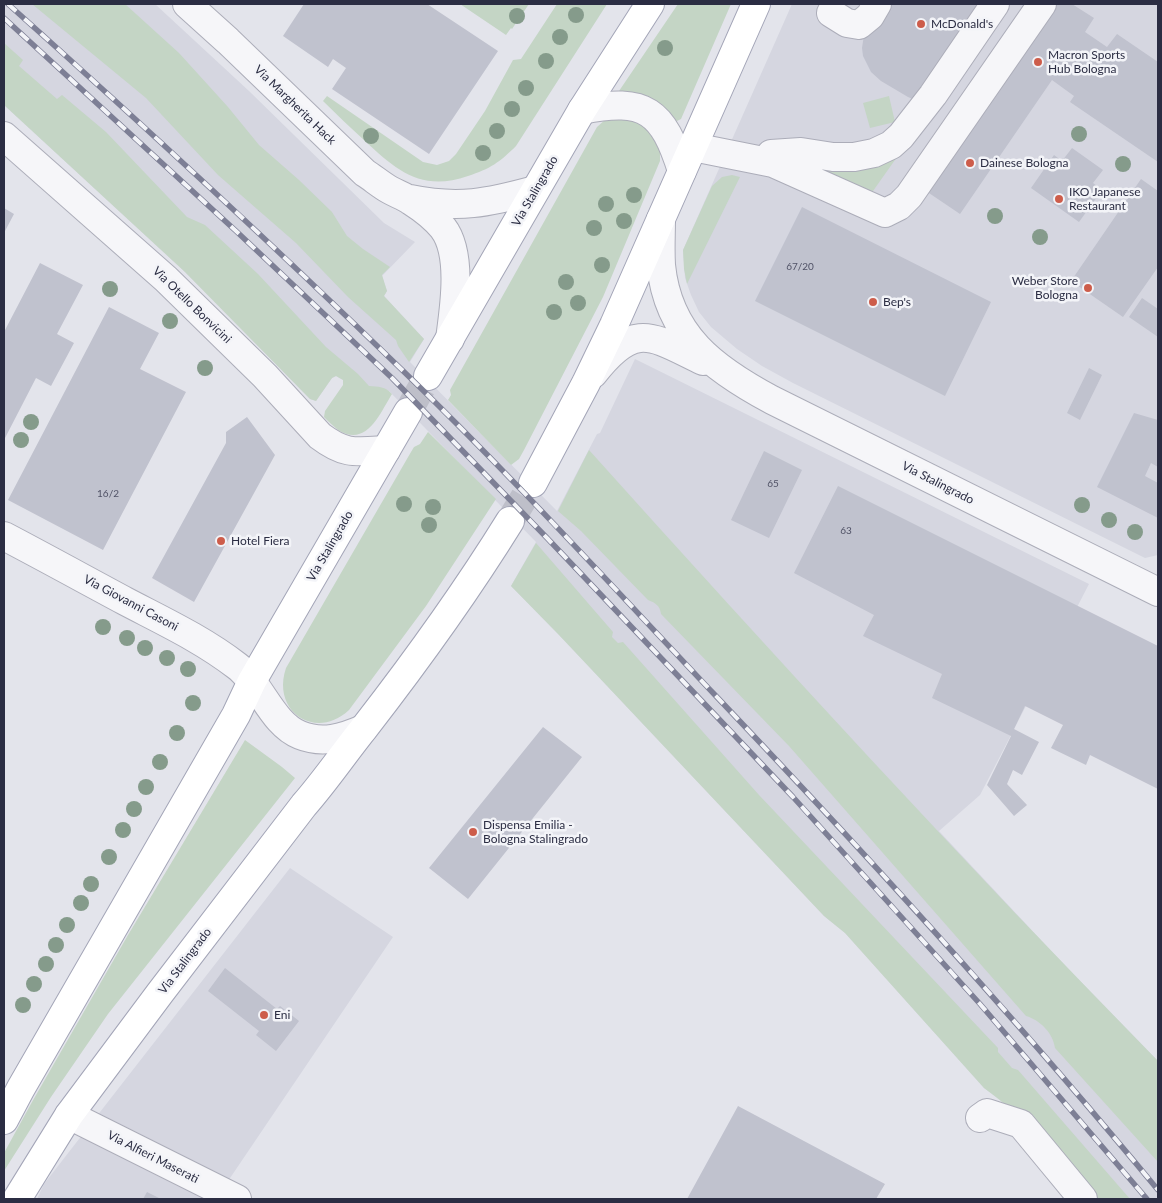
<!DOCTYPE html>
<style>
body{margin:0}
#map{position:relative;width:1162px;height:1203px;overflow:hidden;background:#e3e4eb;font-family:Lato,sans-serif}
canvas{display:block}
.frame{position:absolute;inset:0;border:5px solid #2b2d43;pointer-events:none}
</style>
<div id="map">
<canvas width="1162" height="1203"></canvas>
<div class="frame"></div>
</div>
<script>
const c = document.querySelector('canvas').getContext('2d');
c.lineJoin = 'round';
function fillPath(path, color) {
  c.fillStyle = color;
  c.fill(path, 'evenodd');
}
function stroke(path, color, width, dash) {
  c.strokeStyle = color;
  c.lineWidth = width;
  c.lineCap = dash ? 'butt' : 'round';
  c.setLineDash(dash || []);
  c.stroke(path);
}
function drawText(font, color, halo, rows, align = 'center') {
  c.font = font + ' Lato,sans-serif';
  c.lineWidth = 5;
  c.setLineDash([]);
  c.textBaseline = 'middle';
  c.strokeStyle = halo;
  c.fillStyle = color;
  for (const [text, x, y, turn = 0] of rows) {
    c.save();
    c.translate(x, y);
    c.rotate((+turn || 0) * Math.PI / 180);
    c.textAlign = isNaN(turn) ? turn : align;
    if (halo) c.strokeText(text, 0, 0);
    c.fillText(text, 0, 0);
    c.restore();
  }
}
const built = new Path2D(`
 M4,4H155L249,91L384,223L415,242L382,276L387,291L384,296L424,339L410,362L557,511L597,434L600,433L635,359L1089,584L980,795L939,831L1055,955L1158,1061V1199H1094L1030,1126L1001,1100L984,1088L845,933L824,916L559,635L511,586L536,542L389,391L343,385V380L336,376L332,378L316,401L310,399L185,272L4,105Z
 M792,4H1158V555L1145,558L793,383L762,366L737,349L711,327L699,312L691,295L685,278L683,250Z
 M290,868L393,937L224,1187L225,1199H37L44,1184Z`);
const green = new Path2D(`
 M32,4H125L179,53L228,107L259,145L299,180L332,212L347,236L363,249L390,267L382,275L387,291L384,296L424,339L409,362L398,346L396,340L348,297L296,243L218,175L146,98Z
 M460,4H529L512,29L511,28L506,35Z
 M557,4H607L516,146C500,162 490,169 468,176C422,192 397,171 365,141C351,128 337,115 323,101L327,96L423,162L437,165L449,161L456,154L485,111L513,60L521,59Z
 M678,4H731L681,119L677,121L619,94V91Z
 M4,43L23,60L19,66L57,99L62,95L106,132L187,217L205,225L258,274L326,347L358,374L369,386C379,387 385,386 392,394C380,413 367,448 338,430C333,426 328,421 324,417L325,411L343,385V380L336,376L332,378L316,401L310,399L185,272L4,105Z
 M889,96L895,122L870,128L863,103Z
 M630,118L650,128L660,149V161L603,297L524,450L519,459L511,465L448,400L451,395L450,390L597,127L606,119Z
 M907,143L873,191L866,190L813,165Z
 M732,175L740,177L687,284L684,269L683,250L712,186L722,177Z
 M428,432L496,499L426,606L349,710C316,741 271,712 286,668L411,452L414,447L420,444Z
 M589,450C775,657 963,862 1158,1061V1162L1055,1048C1053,1033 1040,1020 1026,1016L789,746L661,614C660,606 656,603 648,600L581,531L558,511Z
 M536,543L613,632L612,637L618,643L623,642L759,795L998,1048V1052L1012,1068L1018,1070L1130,1199H1094C1059,1160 1027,1119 984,1088L845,933L824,916L559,635L511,586Z
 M245,740L282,767L295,778L108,1014L51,1097L4,1171V1153L32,1102L128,935Z`);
const building = new Path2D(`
 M304,4H427L498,51L429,154L332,89L346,68L333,59L328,67L283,36Z
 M882,4H984L915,100L908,97L881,81L871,72L863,56L862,48L864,35Z
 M1055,4H1072L1094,18L1085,32L1107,47L1117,34L1158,62V162L1070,102L1074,96L1052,80L960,214L926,191Z
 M1072,148L1103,170L1093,183L1102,190L1079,222L1031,188L1054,155L1062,161Z
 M1141,179L1158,191V267L1123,317L1071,281Z
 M802,207L991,302L945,396L755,301Z
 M4,208L14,214L4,233Z
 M40,263L83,285L57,334L74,343L51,386L36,378L4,440V332Z
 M1142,298L1158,309V337L1129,317Z
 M109,307L159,333L140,369L186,392L103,550L8,500Z
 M1089,368L1102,375L1080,420L1067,413Z
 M1134,413L1158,420V467L1151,463L1145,476L1158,483V518L1097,487Z
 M247,417L275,455L194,602L152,578L226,443V432Z
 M764,451L802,470L769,538L731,520Z
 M838,486L1158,646V789L1090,755L1086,765L1051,748L1063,725L1025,706L1014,729L1039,742L1022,775L1013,770L1007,784L1027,805L1014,816L987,785L1011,736L932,698L942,674L863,636L874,615L794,573Z
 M543,727L582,757L468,899L429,868Z
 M225,968L277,1009L280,1006L299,1021L276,1051L256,1035L259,1031L208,991Z
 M738,1106L885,1184L876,1199H687Z
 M147,1192L161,1199H143Z`);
const majorTunnel = new Path2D(`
 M408,412L428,376
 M510,521L533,483`);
const minor = new Path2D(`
 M187,4L228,41L365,173C373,178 381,185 390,190C397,194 404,196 411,201C422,208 434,217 443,228C463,254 454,309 450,339
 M831,13L847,23L859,25L870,16L877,4
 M582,110C646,97 663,111 682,171
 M4,136L166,279L265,376L320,436C345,455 356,452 386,450
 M693,147L773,163L885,213L899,206L909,196L1042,4
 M771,154L801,152L833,157H854L874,153L891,145L901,136L933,95L995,4
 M410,199C458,209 488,203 535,190
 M661,219C661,234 660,249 661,265C668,336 714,369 772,400L1158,592
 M593,374C635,320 651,336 703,361
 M4,536C44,557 84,579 125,601C163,621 202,639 237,666C261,684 272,724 300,735C322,744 343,738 363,729
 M69,1115L237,1199
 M980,1118L987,1113L1021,1124L1083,1199`);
const major = new Path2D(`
 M428,376L582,110L650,4
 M533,483L586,383L614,325L756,4
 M4,1120L21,1088L236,715L252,681L408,412
 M17,1199L69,1115L160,993L304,805C326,780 344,753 365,727C417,660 466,592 510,521`);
const rail = new Path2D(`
 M8,4C140,122 270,242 398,366C507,471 610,584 715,695C867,855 1017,1019 1158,1190
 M4,18L236,231L392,378L548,539L793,797L980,1004L1147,1199`);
const trees = [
 [576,15],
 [517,16],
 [560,37],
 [665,48],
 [546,61],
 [526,88],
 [512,109],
 [497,131],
 [1079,134],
 [371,136],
 [483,153],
 [1123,164],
 [634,195],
 [606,204],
 [995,216],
 [624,221],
 [594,228],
 [1040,237],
 [602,265],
 [566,282],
 [110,289],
 [578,303],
 [554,312],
 [170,321],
 [205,368],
 [31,422],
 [21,440],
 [404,504],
 [1082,505],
 [433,507],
 [1109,520],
 [429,525],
 [1135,532],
 [103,627],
 [127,638],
 [145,648],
 [167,658],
 [188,669],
 [193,703],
 [177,733],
 [160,762],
 [146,787],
 [134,809],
 [123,830],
 [109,857],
 [91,884],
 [81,903],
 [67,925],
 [56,945],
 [46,964],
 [34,984],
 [23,1005]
];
const markers = [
 [921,24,5,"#cd5d4b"],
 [1038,62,5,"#cd5d4b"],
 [970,163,5,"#cd5d4b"],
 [1059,199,5,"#cd5d4b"],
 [1088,288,5,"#cd5d4b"],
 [873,302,5,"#cd5d4b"],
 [221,541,5,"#cd5d4b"],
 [473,832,5,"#cd5d4b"],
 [264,1015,5,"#cd5d4b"]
];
const numberNames = [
 ["67/20",800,267],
 ["65",773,484],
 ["16/2",108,494],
 ["63",846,531]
];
const poiNames = [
 ["McDonald's",931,24],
 ["Macron Sports",1048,55],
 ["Hub Bologna",1048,69],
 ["Dainese Bologna",980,163],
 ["IKO Japanese",1069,192],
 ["Restaurant",1069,206],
 ["Weber Store",1078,281,"right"],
 ["Bologna",1078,295,"right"],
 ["Bep's",883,302],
 ["Hotel Fiera",231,541],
 ["Dispensa Emilia -",483,825],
 ["Bologna Stalingrado",483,839],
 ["Eni",274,1015]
];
const streetNames = [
 ["Via Margherita Hack",295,105,44],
 ["Via Stalingrado",535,191,-60],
 ["Via Otello Bonvicini",192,305,44],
 ["Via Stalingrado",938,483,27],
 ["Via Stalingrado",330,546,-60],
 ["Via Giovanni Casoni",131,603,28],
 ["Via Stalingrado",185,961,-53],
 ["Via Alfieri Maserati",153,1157,27]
];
fillPath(built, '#d5d6e0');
fillPath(green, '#c4d5c5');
fillPath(building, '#c0c2ce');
stroke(majorTunnel, '#bebfc9', 28, [28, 14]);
stroke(minor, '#acadb9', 30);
stroke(major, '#a3a5b7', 30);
stroke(minor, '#f6f6f9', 28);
stroke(major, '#fff', 28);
stroke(rail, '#7d7f95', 5.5);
stroke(rail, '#f3f4f8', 4, [11]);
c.fillStyle = '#859b8b';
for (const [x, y] of trees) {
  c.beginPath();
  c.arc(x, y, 8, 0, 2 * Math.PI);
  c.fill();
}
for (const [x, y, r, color] of markers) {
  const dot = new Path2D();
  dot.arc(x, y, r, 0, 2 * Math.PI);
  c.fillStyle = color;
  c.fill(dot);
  stroke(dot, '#f3f4f8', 2);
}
drawText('10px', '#505266', null, numberNames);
drawText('12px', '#2b2d43', '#f3f4f8', poiNames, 'left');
drawText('12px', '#2b2d43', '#f3f4f8', streetNames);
</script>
